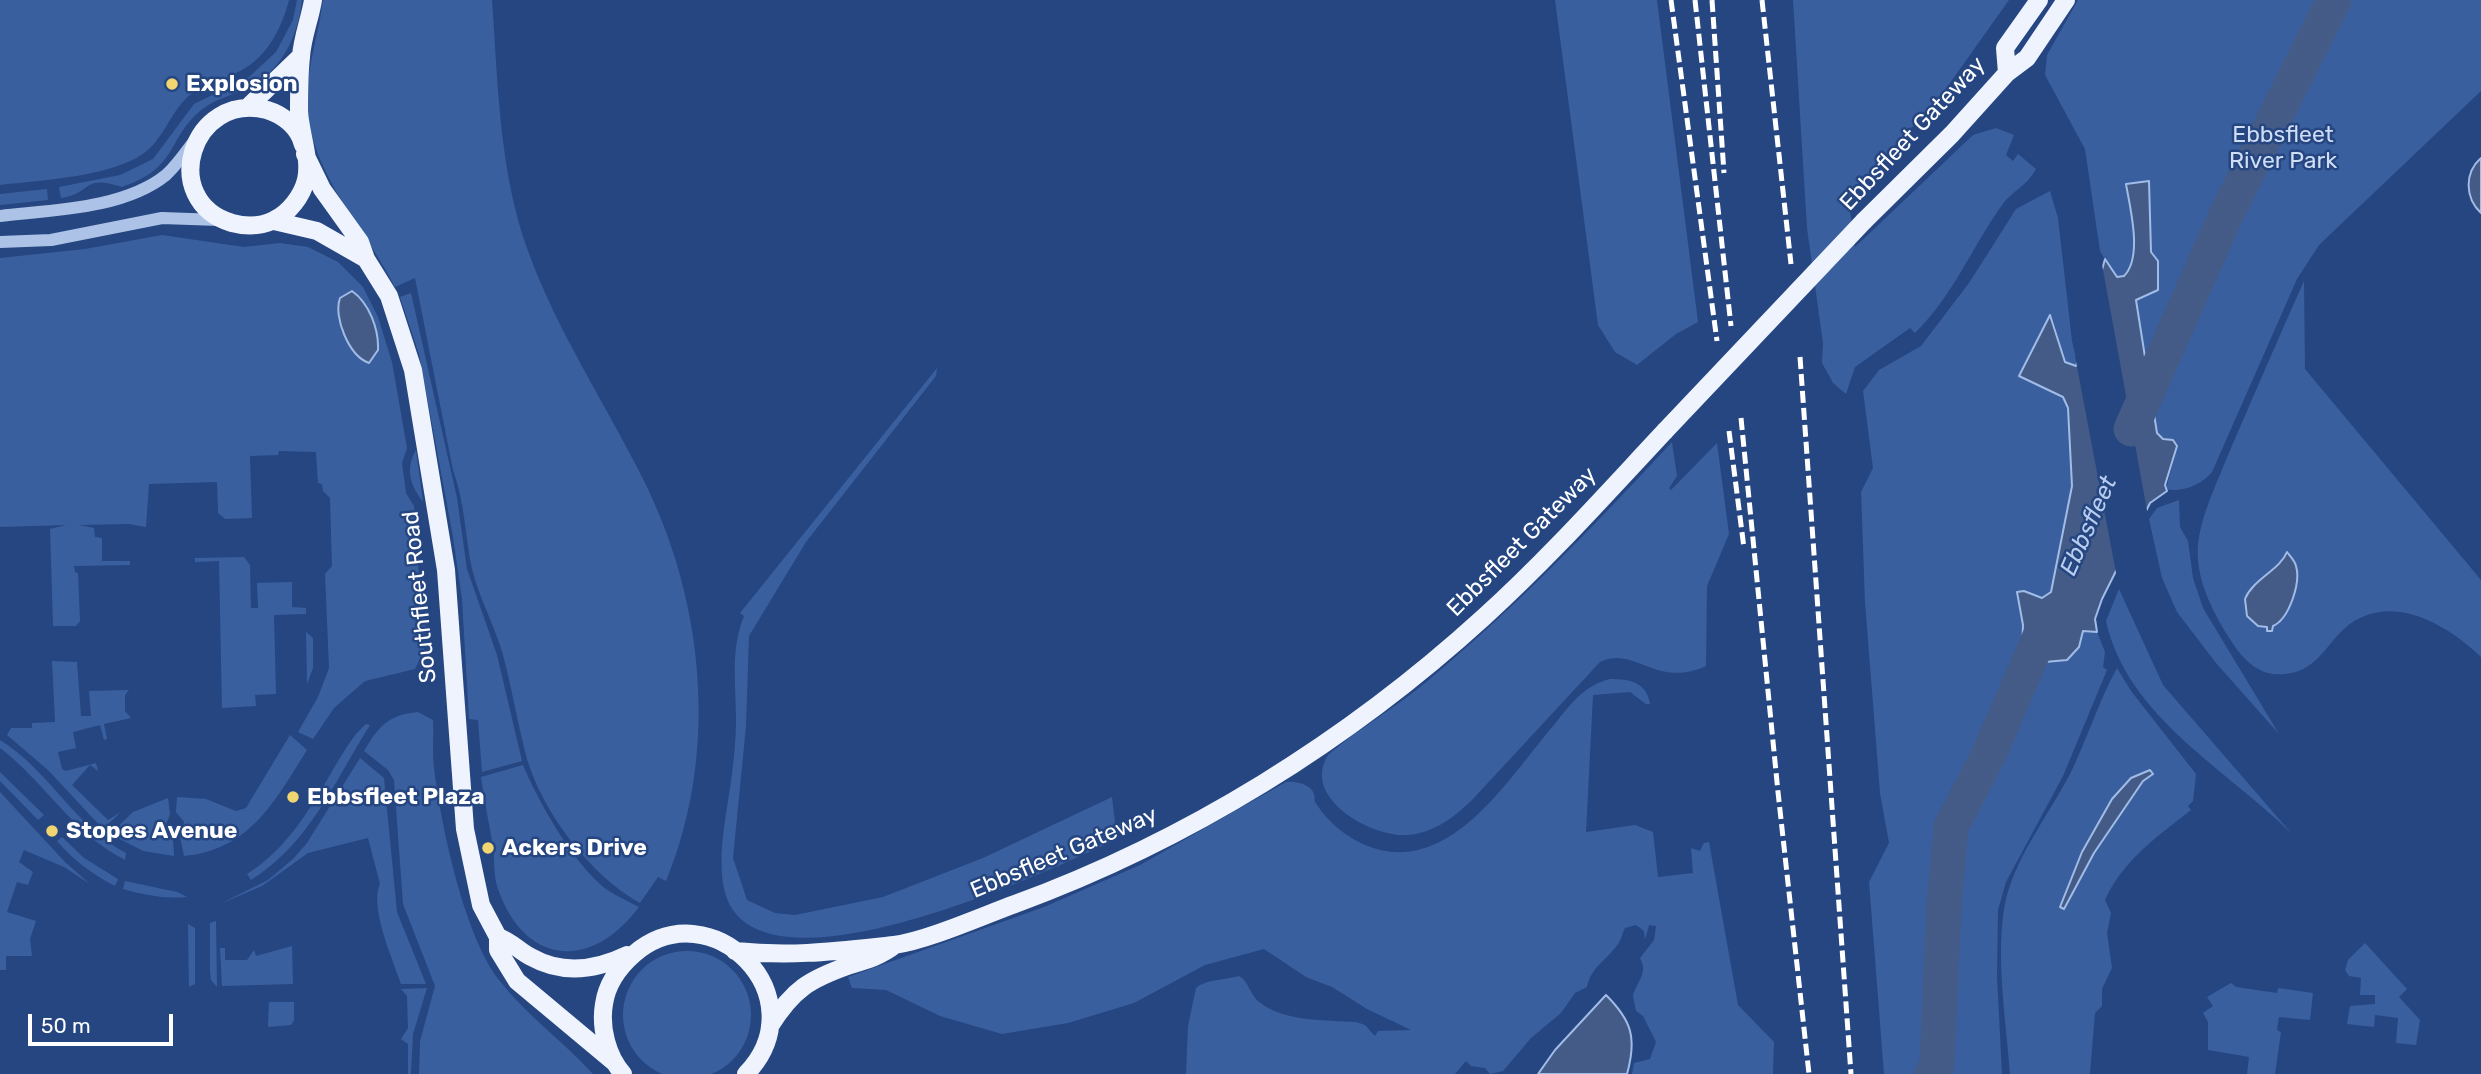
<!DOCTYPE html>
<style>
body{margin:0}
#map{position:relative;width:2481px;height:1074px;overflow:hidden;background:#254681;font-family:Rubik,sans-serif}
canvas{display:block}
.scale{position:absolute;left:28px;top:1014px;width:145px;height:32px;box-sizing:border-box;border:4px solid #fff;border-top:0;padding-left:9px;font-size:21px;line-height:24px;white-space:nowrap;color:#fff;-webkit-text-stroke:5px #254681;paint-order:stroke}
</style>
<div id="map">
<canvas width="2481" height="1074"></canvas>
<div class="scale">50 m</div>
</div>
<script>
const c = document.querySelector('canvas').getContext('2d');
c.lineJoin = 'round';
function fillPath(path, color) {
  c.fillStyle = color;
  c.fill(path, 'evenodd');
}
function stroke(path, color, width, dash) {
  c.strokeStyle = color;
  c.lineWidth = width;
  c.lineCap = dash ? 'butt' : 'round';
  c.setLineDash(dash || []);
  c.stroke(path);
}
function drawText(font, color, halo, rows, align = 'center') {
  c.font = font + ' Rubik,sans-serif';
  c.lineWidth = 5;
  c.setLineDash([]);
  c.textBaseline = 'middle';
  c.strokeStyle = halo;
  c.fillStyle = color;
  for (const [text, x, y, turn = 0] of rows) {
    c.save();
    c.translate(x, y);
    c.rotate((+turn || 0) * Math.PI / 180);
    c.textAlign = isNaN(turn) ? turn : align;
    if (halo) c.strokeText(text, 0, 0);
    c.fillText(text, 0, 0);
    c.restore();
  }
}
const green = new Path2D(`
 M0,0H289C281,31 265,61 234,74C221,80 207,83 195,91C173,106 167,132 149,149C118,177 41,180 0,185Z
 M297,0H302C298,38 280,74 243,90C229,96 213,100 200,111C165,142 179,167 122,187C81,174 94,193 61,198L59,187L120,175L153,159L194,104L249,77L276,52L293,20Z
 M323,0H492C498,83 499,171 528,251C557,331 604,401 642,477C705,601 719,752 666,881L658,877L640,903C591,876 543,813 527,759C518,725 512,689 503,655C495,626 479,598 472,569C465,536 465,503 453,470L415,278L395,287C364,225 309,174 307,100C307,66 319,33 323,0Z
 M1555,0H1657L1698,322L1676,334L1637,365L1615,352L1598,325Z
 M1793,0H2009L1940,97L1857,187L1849,203L1855,247L1973,135L1996,128L2014,135L2006,155L2013,161L2018,154L2036,169C2028,185 2012,191 2002,205C1972,247 1953,296 1915,333L1910,328L1855,367L1846,394L1833,383L1822,363L1823,343L1807,228Z
 M2078,0H2481V91L2319,245L2297,279L2212,472C2202,485 2180,493 2166,489L2177,448L2173,440L2163,439L2157,434L2136,299L2120,278L2113,274L2100,251L2085,149L2045,75L2047,55Z
 M47,189L48,200L0,205V194Z
 M2050,191L2058,218L2072,341L2075,354H2079L2074,367L2065,362L2052,316L2063,397L2069,415L2072,486L2051,592L2042,598L2024,591L2018,593L2023,625L2021,676L2039,677L2045,662L2083,631L2097,632L2105,652L2103,667L2107,670L2063,776L2006,882L1998,910L1997,977L2002,1074H1884L1869,882L1889,843L1880,793L1865,602L1861,492L1873,468L1863,391L1879,370L1921,346L1969,283L2016,209Z
 M162,235L244,247L280,243L308,247L338,262L363,287L378,317L392,362L407,448L402,463L406,493L414,506L419,577L427,611L424,651L415,669L365,681L334,708L313,739L298,732L318,697L329,668L325,574L332,566L330,498L323,491L322,484L318,483L316,452L279,451L278,455L250,456L252,518L225,519L218,513L217,482L149,484L146,527L129,524L79,525L94,528L95,537L102,538V561H130V565L74,566L75,572L78,573L80,621L76,626H53L50,529L66,525L0,527V258L85,249Z
 M2304,281L2305,369L2481,580V657C2447,624 2389,590 2345,628C2325,646 2316,672 2284,674C2259,677 2242,659 2230,639C2213,613 2195,578 2198,545C2201,515 2217,483 2228,455C2253,397 2278,339 2304,281Z
 M411,293L457,498L467,569L497,655L522,761L482,772L478,720L469,719L462,599L453,537L419,354L400,297Z
 M937,368L936,376L806,542L749,636L746,726L733,858L747,900L775,913L795,915L883,897L983,858L1112,797L1117,839C1048,872 789,991 733,910C710,878 728,810 732,774C734,757 736,739 736,721C736,685 730,651 744,616L740,613Z
 M1672,442L1677,476L1669,488L1671,490L1717,443L1729,534L1707,586L1706,666C1656,689 1634,645 1600,662L1472,800C1453,818 1434,833 1407,835C1371,837 1301,798 1328,755C1358,729 1395,708 1425,683C1514,609 1594,526 1672,442Z
 M416,450L423,502C410,485 405,469 416,450Z
 M2179,500L2180,527L2188,541L2193,578L2203,608L2279,734L2216,663L2177,612L2162,578L2149,519L2157,508Z
 M244,557L250,565L251,608H258L257,583L292,582V607L306,608V614L274,615L276,694L255,695L256,706L222,708L219,561L195,562V558Z
 M2119,589L2163,685L2292,834C2228,770 2127,717 2106,621Z
 M306,632L313,638V668L307,684Z
 M52,661L77,662L81,716H91L89,691L129,690L125,695V711L131,718L104,724L107,739L104,740L100,725L73,732L76,748L58,752L62,769L66,771L96,763L98,771L90,765L72,785L108,820L121,812L103,829L48,770L7,735L11,728H32V723L55,722Z
 M2117,668L2131,691L2196,774L2193,801L2188,806L2191,810C2158,836 2123,860 2105,900L2111,913L2107,933L2112,968L2102,989V1006L2095,1013L2090,1074H2010C2006,1021 1996,962 2004,909C2012,860 2050,814 2072,770C2088,736 2099,701 2117,668ZM2150,770L2153,774L2143,781L2094,853L2065,909L2060,907L2082,852L2112,799L2131,778Z
 M1610,679C1629,679 1647,682 1650,704H1646L1630,692L1593,695L1586,832L1635,825L1653,832L1658,877L1693,873L1691,848L1700,851L1704,843L1709,842L1738,1005L1774,1042L1773,1074H1632L1634,1063L1650,1059L1656,1042L1643,1016L1636,1011L1633,996C1636,982 1649,974 1640,958L1654,940L1656,926L1649,925L1645,940L1644,931L1636,925L1625,928C1622,933 1622,939 1618,944C1607,960 1591,967 1587,987L1575,993L1561,1013L1531,1038L1503,1071L1490,1074L1485,1068L1471,1066L1466,1061L1455,1074H1186L1188,1026L1196,988C1206,979 1226,980 1239,976C1249,981 1249,994 1259,1002C1284,1022 1325,1020 1356,1022L1365,1025L1375,1036L1378,1031L1411,1030L1367,1009L1332,987L1306,977L1264,949L1205,965L1134,1003L1068,1023L1002,1034L940,1016L886,990L852,988L848,977L1044,907L1140,865L1286,782C1295,781 1311,784 1314,794C1315,796 1314,799 1315,802C1334,832 1368,854 1404,852C1468,848 1515,770 1554,725C1570,705 1584,685 1610,679Z
 M418,712L433,720C434,736 432,752 434,768C441,825 464,935 499,980C526,1015 563,1041 593,1074H419L420,1041L435,986L403,904L394,780L388,770L364,751C379,726 388,715 418,712Z
 M366,724L370,725C334,782 310,843 251,880L247,874C288,848 310,809 334,768C343,753 352,736 366,724Z
 M290,735L307,750C275,801 250,850 184,856L180,837L184,822L176,812L177,797L206,799L236,811L246,808Z
 M0,740C49,770 75,827 126,853L125,860C73,834 45,782 0,748Z
 M360,758L384,778L397,912L426,984H401C393,960 369,907 380,884L368,838L308,853L262,886L220,904L268,880L293,859L307,843Z
 M523,765C538,801 571,859 601,885C611,894 626,900 639,907C591,971 525,966 498,889C493,875 495,860 493,846C489,823 484,800 481,777Z
 M0,772L44,815L38,820L0,781Z
 M0,792L65,862L90,884L64,867L24,850L19,862L33,872L28,885L17,882L7,912L36,921L30,939L32,956H6V970H0Z
 M168,798L170,814L165,827L173,837L174,856L143,851L110,834L133,812Z
 M62,837L84,858L118,879L115,886C92,874 74,861 57,841Z
 M125,881L177,892L187,897C164,899 144,895 123,889Z
 M216,921L217,987L211,980L210,972V923Z
 M188,924L195,928V984L189,987Z
 M2365,943L2407,989L2399,997L2420,1020L2416,1045L2396,1043L2398,1018L2375,1015L2374,1027L2347,1024L2350,1006L2375,1004V995H2360L2361,978L2349,976L2345,970L2348,960Z
 M292,946L293,984L222,986L220,948H225V960H247L254,950L256,956Z
 M623 1015a64 64 0 1 1 128 0a64 64 0 1 1-128 0Z
 M2231,983L2236,987L2277,993L2278,988L2313,993L2310,1020L2279,1017L2277,1030L2281,1032L2275,1074H2247L2249,1057L2208,1050V1022L2203,1013L2213,1006L2207,997Z
 M427,988L413,1034L411,1074H408V1044L401,1039L408,1028L407,996L401,989Z
 M269,1002H294V1020L291,1025L268,1027Z`);
const water = new Path2D(`
 M2481,158V213C2465,198 2464,173 2481,158Z
 M2149,181L2151,252L2158,261V290L2136,300L2157,433L2163,439L2173,440L2177,446L2165,485L2167,491L2150,503L2102,599L2095,619L2097,632L2083,631L2079,647L2067,660L2045,662L2039,677L2021,676L2023,625L2017,592L2024,591L2042,598L2051,592L2072,486L2068,408L2063,397L2019,376L2050,315L2065,362L2076,366L2105,259L2117,277L2124,276C2143,257 2130,208 2126,184Z
 M352,291C369,303 379,329 378,350L369,363C349,356 333,317 340,298Z
 M2287,552C2290,556 2295,561 2296,566C2301,583 2289,619 2273,626L2272,631H2267V627L2258,626L2247,616L2245,599C2253,579 2280,570 2287,552Z
 M2150,770L2153,774L2143,781L2094,853L2064,909L2060,907L2082,852L2112,799L2131,778Z
 M1606,995C1632,1021 1637,1038 1627,1074H1538L1555,1050Z`);
const pier = new Path2D(`
 M2101,259L2148,516L2117,578L2075,356Z`);
const river = new Path2D(`
 M2131,429L2225,217L2334,0
 M1932,1074L1937,1065L1944,905L1951,827L1988,756L2041,634`);
const minor = new Path2D(`
 M0,216C52,210 124,209 166,175C177,165 185,153 194,141
 M0,242L51,240L162,218L219,220`);
const major = new Path2D(`
 M2007,73L2005,48L2039,0
 M248,107L301,56
 M303,145C299,128 284,115 267,110C191,91 158,201 232,223C247,227 260,227 274,220C289,213 302,196 306,180C311,158 300,133 299,111C299,93 299,75 301,57C302,38 310,19 313,0
 M305,154L322,189L360,242L366,259L389,296L413,370L446,570L465,829L481,905L498,937V950L517,981L614,1062
 M274,221L317,231L366,259
 M1864,221L1952,134L2007,73L2027,58L2066,0
 M498,937C511,941 519,951 531,957C563,975 596,970 627,955
 M735,951C793,957 837,951 894,945C926,941 982,916 1015,904C1187,841 1348,741 1484,617C1548,559 1606,494 1665,431
 M770,1026C793,989 810,979 850,965C867,960 881,956 895,945
 M623,1074C607,1056 600,1027 604,1004C607,983 618,968 634,954C711,888 820,997 746,1074`);
const rail = new Path2D(`
 M1671,0L1717,341
 M1695,0L1731,326
 M1712,0L1724,173
 M1762,0L1791,264
 M1800,357L1851,1074
 M1741,418L1778,792L1809,1074
 M1729,431L1744,548`);
const majorBridge = new Path2D(`
 M1665,431L1864,221`);
const markers = [
 [172,84,7,"#f0d571"],
 [293,797,7,"#f0d571"],
 [52,831,7,"#f0d571"],
 [488,848,7,"#f0d571"]
];
const poiNames = [
 ["Explosion",186,84],
 ["Ebbsfleet Plaza",307,797],
 ["Stopes Avenue",66,831],
 ["Ackers Drive",502,848]
];
const streetNames = [
 ["Ebbsfleet Gateway",1913,134,-47],
 ["Ebbsfleet Gateway",1522,542,-45],
 ["Southfleet Road",420,597,-96],
 ["Ebbsfleet Gateway",1064,853,-23]
];
const parkNames = [
 ["Ebbsfleet",2283,135],
 ["River Park",2283,161]
];
const waterNames = [
 ["Ebbsfleet",2089,526,-66]
];
fillPath(green, '#3a5f9f');
fillPath(water, '#435b86');
stroke(water, '#a1bce7', 2);
fillPath(pier, '#254681');
stroke(river, '#435b86', 35);
stroke(minor, '#adc2e7', 12);
stroke(major, '#eef3fd', 18);
stroke(rail, '#fff', 5, [12, 5]);
stroke(majorBridge, '#eef3fd', 18);
for (const [x, y, r, color] of markers) {
  const dot = new Path2D();
  dot.arc(x, y, r, 0, 2 * Math.PI);
  c.fillStyle = color;
  c.fill(dot);
  stroke(dot, '#254681', 2.5);
}
drawText('bold 23px', '#fff', '#254681', poiNames, 'left');
drawText('23px', '#fff', '#254681', streetNames);
drawText('23px', '#d0def5', '#254681', parkNames);
drawText('italic 24px', '#b8cdee', '#254681', waterNames);
</script>
